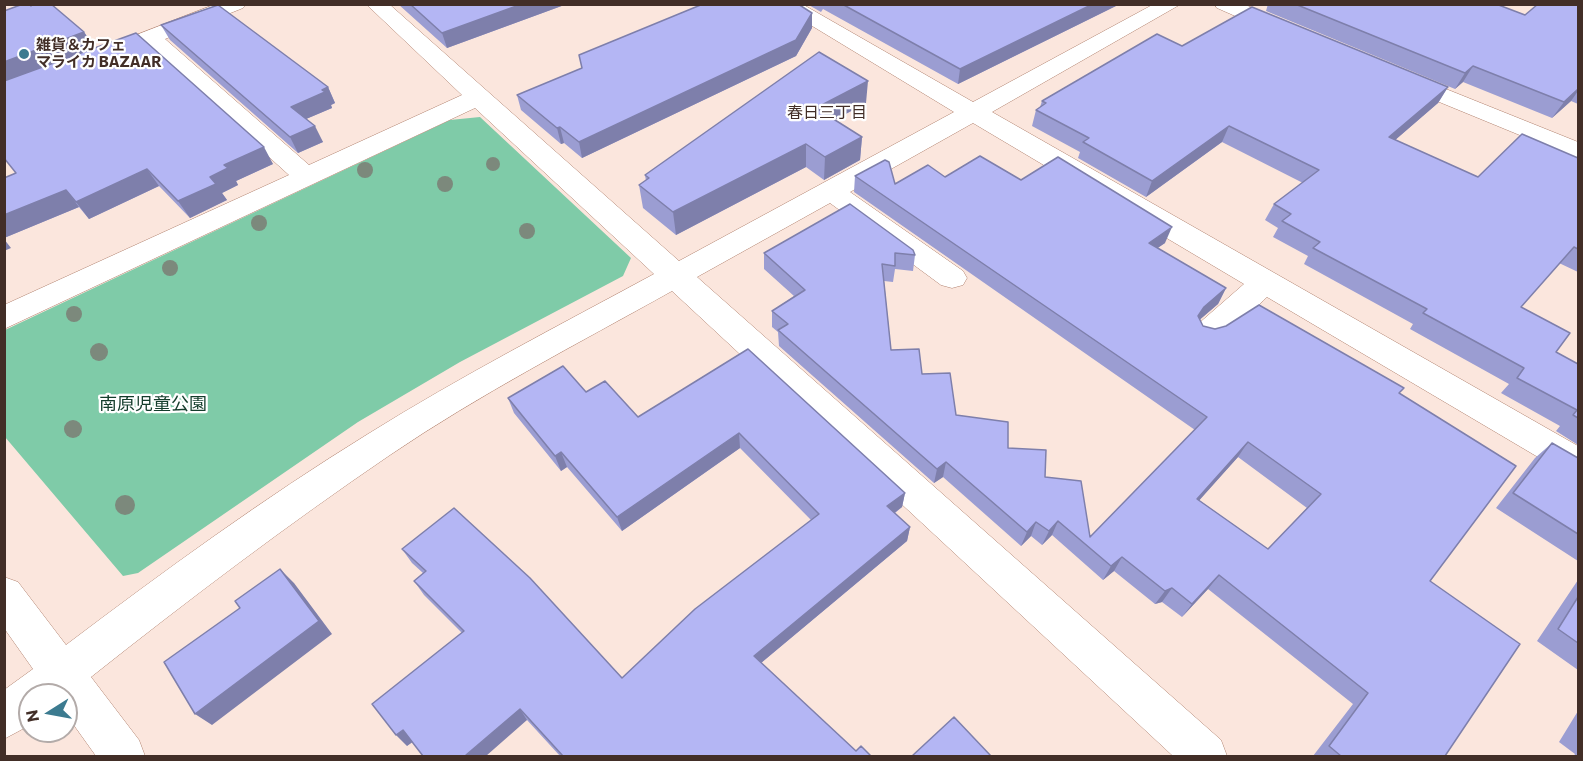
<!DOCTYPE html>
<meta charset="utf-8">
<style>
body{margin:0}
#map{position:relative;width:1583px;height:761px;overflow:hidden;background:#fbe6dd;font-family:Commissioner,sans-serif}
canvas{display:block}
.frame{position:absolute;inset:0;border:6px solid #422e27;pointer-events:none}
.north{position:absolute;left:18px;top:683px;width:60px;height:60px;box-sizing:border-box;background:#fff;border:2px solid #b3aba9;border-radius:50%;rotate:259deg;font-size:16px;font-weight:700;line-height:24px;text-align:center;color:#422e27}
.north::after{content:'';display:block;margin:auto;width:21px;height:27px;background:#3c7b90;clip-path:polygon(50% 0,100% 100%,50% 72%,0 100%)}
</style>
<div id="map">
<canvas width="1583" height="761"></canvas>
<div class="frame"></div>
<div class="north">N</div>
</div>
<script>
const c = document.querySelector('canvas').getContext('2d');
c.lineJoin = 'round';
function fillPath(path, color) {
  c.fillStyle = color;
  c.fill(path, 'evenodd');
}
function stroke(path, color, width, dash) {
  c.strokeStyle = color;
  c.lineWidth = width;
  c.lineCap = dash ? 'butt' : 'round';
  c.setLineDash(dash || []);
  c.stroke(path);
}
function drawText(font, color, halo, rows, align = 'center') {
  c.font = font + ' Commissioner,"Noto Sans JP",sans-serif';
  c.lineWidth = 4.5;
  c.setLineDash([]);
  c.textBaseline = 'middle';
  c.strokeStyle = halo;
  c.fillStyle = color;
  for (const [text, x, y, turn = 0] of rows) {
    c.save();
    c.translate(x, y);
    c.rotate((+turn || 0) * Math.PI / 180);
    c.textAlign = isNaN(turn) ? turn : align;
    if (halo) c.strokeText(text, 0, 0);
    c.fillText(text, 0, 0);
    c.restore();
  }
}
const green = new Path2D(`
 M480,117L631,258L623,276L460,362L358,422L138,573L123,576L5,437V330L450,120Z`);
const minor = new Path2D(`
 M216,4H246L243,8L165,39L309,165L462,95L366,4H389L679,261L954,112L776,4H802L973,102L1154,4H1181L992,112L1578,446V478L1565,473L1267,297C1248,314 1224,349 1197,341L1192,333L1197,325L1244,284L973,123L850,192L963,271L967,278L963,285L952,288L941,285L830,203L697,277L1221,740L1227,756H1173L672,291C577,344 480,394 390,455C287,525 188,600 91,677L139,740L145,756H96L66,714V695H30V725L4,739V690L33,669L4,628V577L18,582L66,645C164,571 264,498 368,434C461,376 558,326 654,274L475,108L4,329V305L289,175L147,47L111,61H95L92,56L95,51Z
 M1214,4H1243L1292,24L1295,29L1292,34H1276L1217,8Z
 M1401,71L1578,142V159L1393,83L1389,78L1393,73Z`);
const trees = [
 [493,164,7],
 [365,170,8],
 [445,184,8],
 [259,223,8],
 [527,231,8],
 [170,268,8],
 [74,314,8],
 [99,352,9],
 [73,429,9],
 [125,505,10]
];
const wall = new Path2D(`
 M398,4H567L447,48Z
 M807,4H1120L958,84L823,9L821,12Z
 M1268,4H1496L1525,15L1578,4V104L1571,101L1552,118L1463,82L1455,89L1266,11Z
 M161,25L328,87L335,103L331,105L332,108L306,119L323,142L298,153L170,40Z
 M812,28L796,56L582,158L564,143L561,144L521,110L517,95Z
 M84,32L95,48L273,164L236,181L238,185L222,193L227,200L190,218L159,186L89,219L79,207L4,238V178L16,173Z
 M1182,46L1448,87L1438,103L1395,140L1478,177L1578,158V272L1559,263L1521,307L1556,352L1578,364V445L1556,431L1560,426L1501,393L1509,384L1410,329L1413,324L1304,264L1308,256L1273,237L1278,228L1265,220L1274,204L1303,183L1222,142L1146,197L1078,158L1080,152L1032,126L1036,110L1040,107L1042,101Z
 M866,103L835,120L862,137L860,160L824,180L806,167L676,235L643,208L639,185L646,181L645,175Z
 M855,176L895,184L945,177L1021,180L1165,243L1157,248L1226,288L1218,304L1200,319L1203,326L1399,394L1430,581L1445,756H1313L1353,704L1208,589L1182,617L1162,602L1155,604L1114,571L1103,580L1052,535L1042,545L1031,536L1021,546L943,477L934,483L779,346L778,332L772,327V311L794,296L764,269V253L850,204L915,255L913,271L895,269L893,282L884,281L891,350L922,374L956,415L1008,448L1045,477L1090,537L1195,430L854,192ZM1238,457L1307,508L1268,549L1199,500Z
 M748,349L905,493L902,507L895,513L910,527L907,541L761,663L856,751L871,756H560L527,720L412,742L407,746L462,633L424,595L414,581L423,573L412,563L402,549L622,678L811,520L740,448L622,531L567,467L561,471L514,413L508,398L586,392L638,417Z
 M1552,443L1578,458V561L1496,508L1535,458Z
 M1578,580V670L1537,641Z
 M1578,711V756H1574L1575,754L1559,742Z`);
const shadedWall = new Path2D(`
 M522,4H567L447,48L442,33Z
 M1093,4H1120L958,84L960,69Z
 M812,13V28L796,56L582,158L579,142Z
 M84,32L95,48L4,83V62Z
 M1473,66L1463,82L1455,89L1465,73Z
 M868,81L866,103L815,130L816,108Z
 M328,87L335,103L331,105L332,108L299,122L291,107Z
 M1448,87L1438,103L1379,154L1389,137Z
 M1578,89V91L1571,101L1552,118L1564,102Z
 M315,126L323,142L298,153L290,137Z
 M1229,126L1222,142L1146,197L1152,181Z
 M560,127L564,143L561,144L557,128Z
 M862,137L860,160L824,180L825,157Z
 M806,144V167L676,235L673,212Z
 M264,147L273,164L236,181L238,185L222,193L227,200L190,218L178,201L224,165Z
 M147,169L159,186L89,219L76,202Z
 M66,190L79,207L4,238V215Z
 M1172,227L1165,243L1142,259L1149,243Z
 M4,239L11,248L4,251Z
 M1226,288L1218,304L1196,323L1198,316L1204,307Z
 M739,433L740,448L622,531L617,517Z
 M1248,442L1238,457L1188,513L1197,499Z
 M561,452L567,467L561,471L555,456Z
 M946,462L943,477L934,483L937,469Z
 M905,493L902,507L885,520L887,506Z
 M1058,521L1052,535L1042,545L1049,531Z
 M1036,522L1031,536L1021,546L1027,532Z
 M910,527L907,541L755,668L754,656Z
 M1122,557L1114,571L1103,580L1111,566Z
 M280,569L294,583L332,634L212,725L195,714Z
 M1219,575L1208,589L1182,617L1192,604Z
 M1172,588L1162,602L1155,604L1165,591Z
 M520,709L527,720L486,756H467L466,755Z
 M403,730L414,741L407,746L396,735Z`);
const building = new Path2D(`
 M23,4H29L31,6L34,4H51L84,32L4,62V11Z
 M410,4H522L442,33Z
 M703,4H798L812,13L796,40L579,142L560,127L557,128L517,95L582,68L579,55Z
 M842,4H1093L960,69Z
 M1295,4H1496L1525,15L1538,4H1578V89L1564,102L1473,66L1465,73Z
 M218,5L328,87L322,90L325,92L291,107L315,126L290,137L161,25Z
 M1252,7L1448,87L1389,137L1478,177L1522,134L1578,158V249L1574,247L1521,307L1570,333L1556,352L1578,364V418L1573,415L1577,410L1517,378L1524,368L1423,313L1427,309L1313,248L1320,242L1282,221L1291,214L1274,204L1319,170L1229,126L1152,181L1083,142L1089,138L1036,110L1046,103L1042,101L1157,34L1182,46Z
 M136,33L264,147L224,165L228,168L210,177L216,184L178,201L147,169L76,202L66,190L4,215V178L16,173L4,158V81Z
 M819,52L868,81L816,108L862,137L825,157L806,144L673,212L639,185L649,178L645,175Z
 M980,156L1021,180L1058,157L1172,227L1149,243L1226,288L1204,307L1198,316L1203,326L1215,329L1226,326L1259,305L1404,388L1399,393L1516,466L1430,581L1520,644L1445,756H1341L1329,746L1368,693L1219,575L1192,604L1172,588L1165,591L1122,557L1111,566L1058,521L1049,531L1036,522L1027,532L946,462L937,469L778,330L788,324L772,311L805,290L764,253L850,204L913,250L915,255L895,253V266L882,264L891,350L919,349L922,374L950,373L956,415L1008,422V448L1046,450L1045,477L1081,481L1090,537L1207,417L855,176L885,160L889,162L895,184L928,165L945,177ZM1248,442L1321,494L1268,549L1197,499Z
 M748,349L905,493L887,506L910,527L754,656L856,751L861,746L871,756H563L520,709L466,755L467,756H423L403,730L396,735L372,704L464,631L414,581L426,571L402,549L454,508L530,578L622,678L695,609L819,514L739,433L617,517L561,452L555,456L508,398L563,366L586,392L605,381L638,417Z
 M1552,443L1578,458V534L1513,493Z
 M280,569L319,621L195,714L164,662L240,608L235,601Z
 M1578,597V643L1558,629Z
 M954,717L991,756H912Z`);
const markers = [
 [24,54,6,"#3c7b90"]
];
const farPoinames = [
 ["雑貨＆カフェ",36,45],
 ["マライカ BAZAAR",36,62]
];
const farNeighbourhoodnames = [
 ["春日三丁目",827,113]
];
const parkNames = [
 ["南原児童公園",153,404]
];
fillPath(green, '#7fcba8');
stroke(minor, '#b0816e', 1);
fillPath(minor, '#fff');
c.fillStyle = '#7c897c';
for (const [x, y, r] of trees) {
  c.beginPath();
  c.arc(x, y, r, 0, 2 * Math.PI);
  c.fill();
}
fillPath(wall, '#9b9dd2');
fillPath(shadedWall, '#7e7fab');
fillPath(building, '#b4b6f4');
stroke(building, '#7e7fab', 1.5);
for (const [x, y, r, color] of markers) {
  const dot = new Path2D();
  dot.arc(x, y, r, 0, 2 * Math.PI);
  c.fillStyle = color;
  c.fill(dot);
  stroke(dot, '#fff', 2);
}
drawText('bold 15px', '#422e27', '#fff', farPoinames, 'left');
drawText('16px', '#422e27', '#fff', farNeighbourhoodnames);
drawText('18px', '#143d2c', '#fff', parkNames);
</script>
